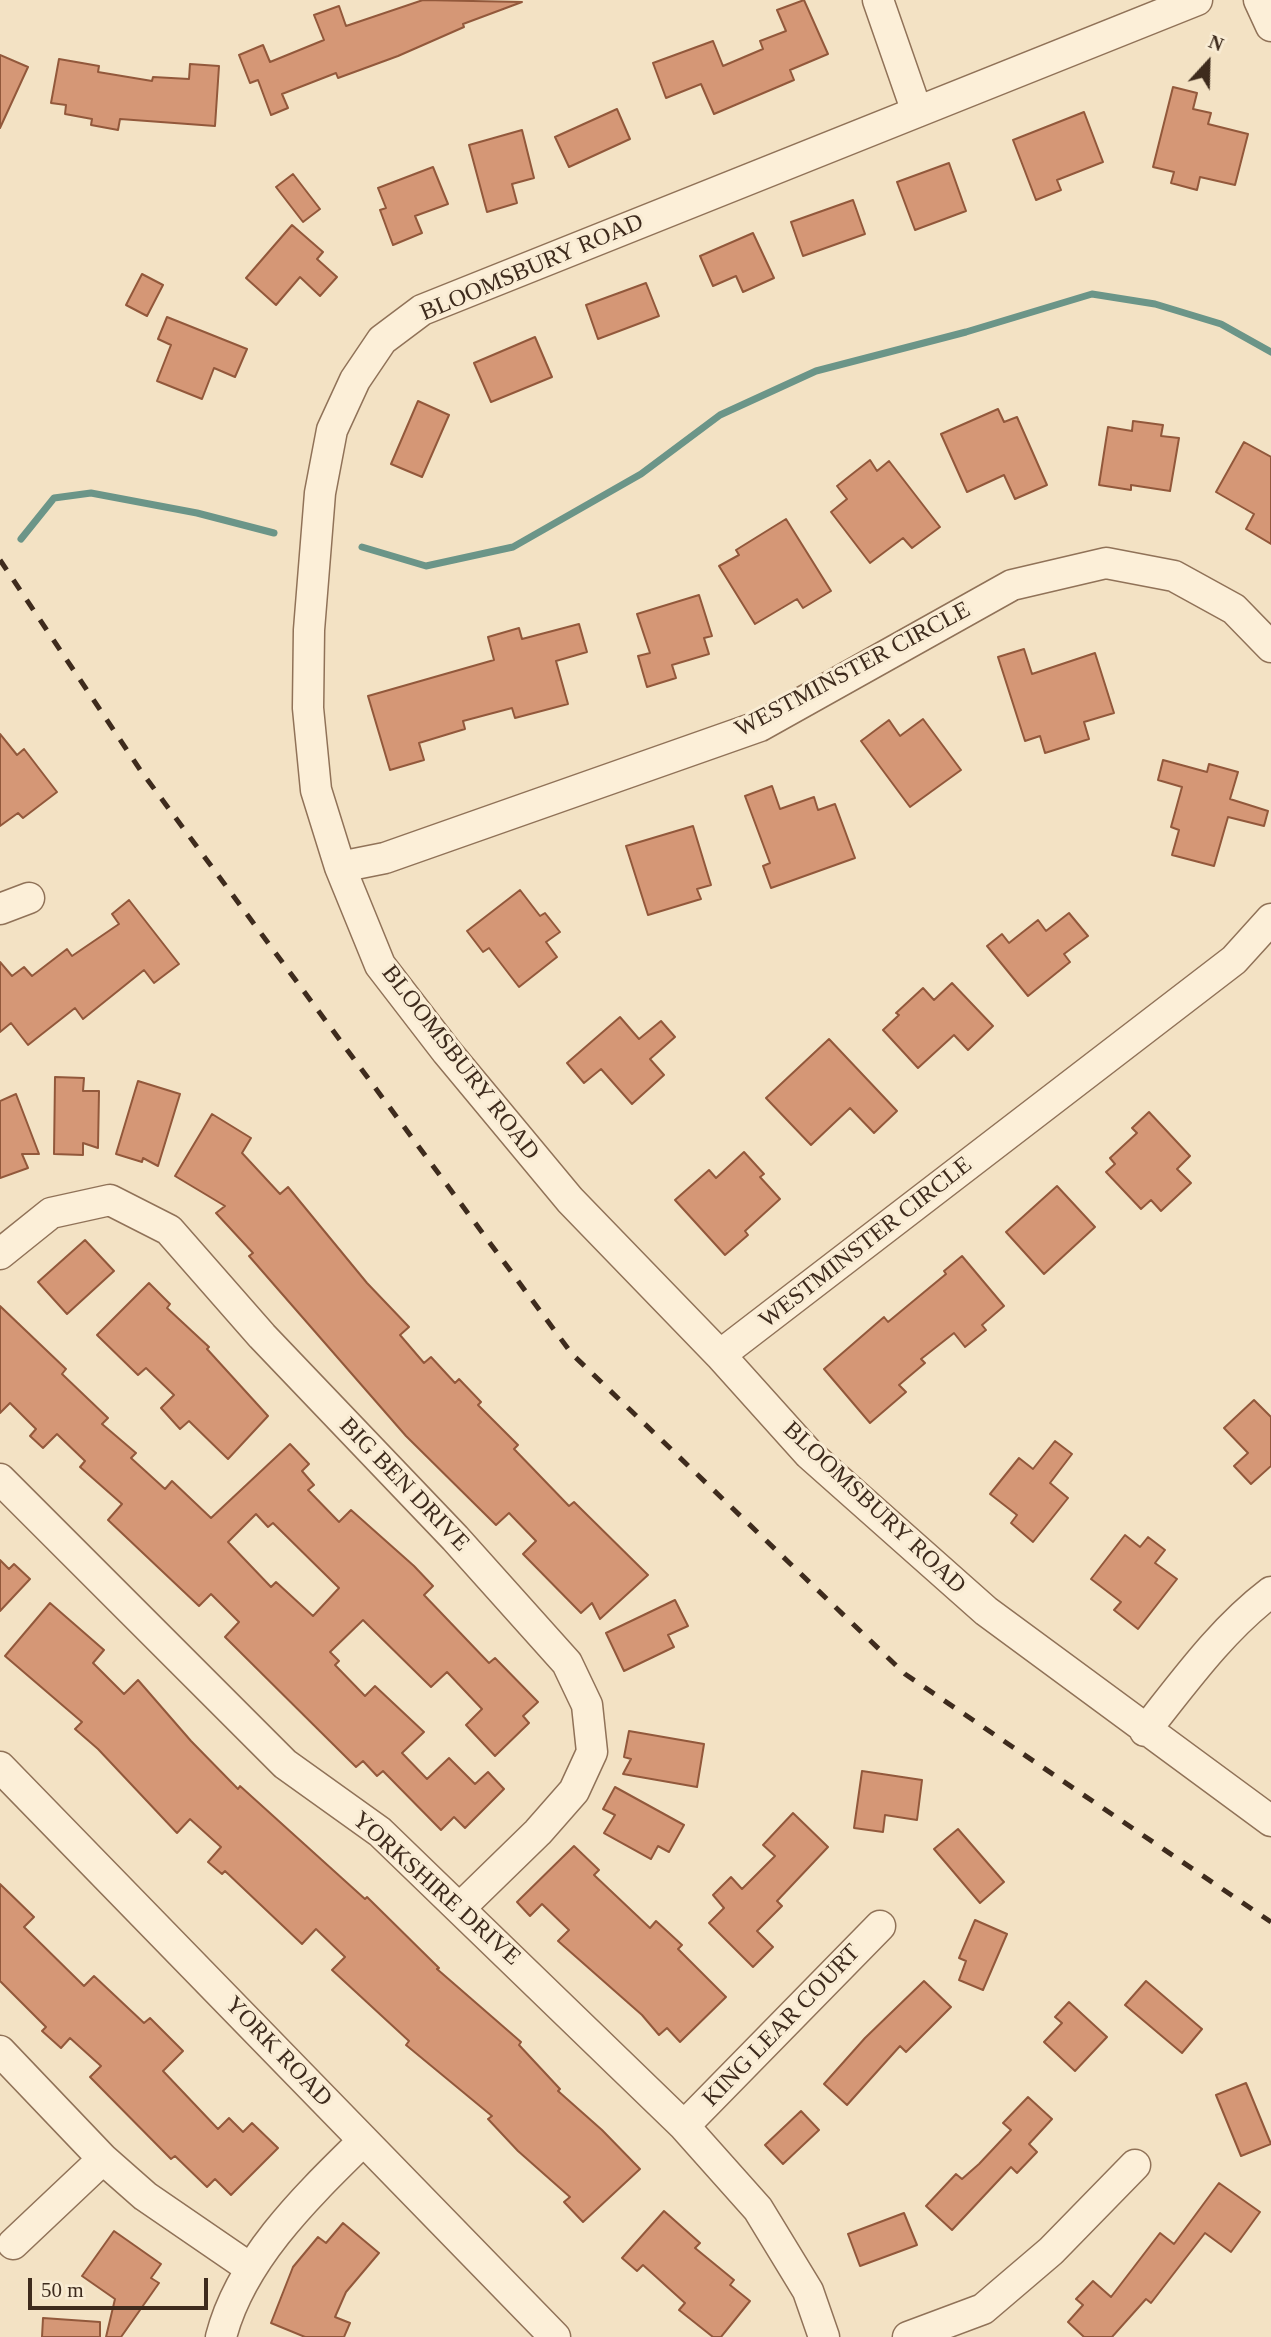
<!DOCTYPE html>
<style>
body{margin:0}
#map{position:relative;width:1271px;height:2337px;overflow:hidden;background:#f3e2c4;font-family:Georgia,serif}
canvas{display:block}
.north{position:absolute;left:1173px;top:28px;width:70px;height:70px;-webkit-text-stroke:5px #f9ecd4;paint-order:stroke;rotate:22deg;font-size:19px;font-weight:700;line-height:28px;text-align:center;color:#3e2b1d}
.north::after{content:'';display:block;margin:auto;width:24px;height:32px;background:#3e2b1d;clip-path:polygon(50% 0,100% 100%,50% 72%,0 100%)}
.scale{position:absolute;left:28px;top:2278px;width:180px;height:32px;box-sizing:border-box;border:4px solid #3e2b1d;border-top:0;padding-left:9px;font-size:21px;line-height:24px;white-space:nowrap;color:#3e2b1d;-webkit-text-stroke:5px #f9ecd4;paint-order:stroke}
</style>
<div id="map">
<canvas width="1271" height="2337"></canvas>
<div class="north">N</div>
<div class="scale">50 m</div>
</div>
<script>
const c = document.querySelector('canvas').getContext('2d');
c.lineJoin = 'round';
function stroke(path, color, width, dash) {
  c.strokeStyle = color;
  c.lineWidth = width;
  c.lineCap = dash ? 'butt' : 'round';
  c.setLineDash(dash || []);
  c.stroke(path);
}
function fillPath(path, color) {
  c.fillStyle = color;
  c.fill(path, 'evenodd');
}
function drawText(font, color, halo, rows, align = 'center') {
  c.font = font + ' Georgia,serif';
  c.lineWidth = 6;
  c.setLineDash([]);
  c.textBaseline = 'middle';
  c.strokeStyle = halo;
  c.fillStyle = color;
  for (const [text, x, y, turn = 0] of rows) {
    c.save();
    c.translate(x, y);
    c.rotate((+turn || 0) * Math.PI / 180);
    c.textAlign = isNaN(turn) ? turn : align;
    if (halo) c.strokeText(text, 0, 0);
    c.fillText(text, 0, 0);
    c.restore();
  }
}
const stream = new Path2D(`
 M21,539L54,498L91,493L197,513L274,533
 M362,547L426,566L513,547L641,474L720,415L816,371L966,332L1092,294L1155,304L1221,324L1271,352`);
const building = new Path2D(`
 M423,0L522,2L463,24L464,27L398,56L338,78L336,73L282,94L288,108L271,115L258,80L250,83L239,55L263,45L270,62L324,40L314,15L339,6L346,26Z
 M804,0L828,54L790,70L794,80L714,114L701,84L666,98L653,63L713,41L723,66L763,49L760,41L786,31L777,10Z
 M0,55L28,67L0,128Z
 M59,59L99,66L98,72L152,81L153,77L189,79L190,64L219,66L215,126L120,119L118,130L91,125L92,119L65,114L66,105L51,103Z
 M1173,87L1197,93L1193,109L1211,113L1208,124L1248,134L1235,185L1200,177L1197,190L1171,183L1174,172L1153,167Z
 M617,109L630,139L569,167L555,137Z
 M1084,112L1103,162L1057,180L1061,190L1036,200L1013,140Z
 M522,130L534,178L512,184L517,203L487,212L469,145Z
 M949,163L966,211L915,230L897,182Z
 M433,167L448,204L415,216L422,233L393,245L380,210L386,208L378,188Z
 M293,174L320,209L303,222L276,187Z
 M853,200L865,234L803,256L791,222Z
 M292,225L323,252L317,259L337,277L320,296L300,277L276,305L246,278Z
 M753,233L774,278L743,292L736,276L713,286L700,256Z
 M142,274L163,285L147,316L126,305Z
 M646,283L659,316L598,339L586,305Z
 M167,317L247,349L235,377L214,368L202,399L157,381L171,345L158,339Z
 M535,337L552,377L491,402L474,363Z
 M418,401L449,415L422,477L391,464Z
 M998,409L1004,422L1017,417L1047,485L1015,499L1004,475L967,492L941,434Z
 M1133,421L1163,425L1161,436L1179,438L1170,491L1131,485V490L1099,485L1108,427L1132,431Z
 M1244,442L1271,457V544L1246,529L1254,514L1216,492Z
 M870,460L877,471L889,461L940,527L912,548L903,538L870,563L831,512L847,499L837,486Z
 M786,519L831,591L803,608L797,599L755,624L719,566L739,555L736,550Z
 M699,595L712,636L704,638L709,654L672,665L676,678L647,687L638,656L650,653L637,614Z
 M579,624L587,652L556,661L568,704L515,718L512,708L463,721L465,729L419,743L424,760L390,770L368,696L494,660L488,637L519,628L522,639Z
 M1024,649L1032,674L1095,653L1114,713L1084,722L1089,739L1045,753L1040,736L1025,741L998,657Z
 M923,719L961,770L910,807L861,741L889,720L900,736Z
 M0,734L17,755L24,749L57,792L23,818L18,813L0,826Z
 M1163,760L1207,772L1209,764L1238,772L1230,799L1268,811L1264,826L1228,817L1214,866L1172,855L1179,830L1171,827L1182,787L1158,780Z
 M772,786L780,809L814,797L818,810L835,804L855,858L771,888L763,866L770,863L745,796Z
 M693,826L711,885L697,889L701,899L648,915L626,846Z
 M520,890L540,916L545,913L560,932L546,942L557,957L519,987L489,948L483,952L467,931Z
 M129,900L179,964L154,983L144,970L83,1019L75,1008L28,1045L11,1023L0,1032V962L12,976L24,967L32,976L67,949L72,956L119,924L112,914Z
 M1069,913L1088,936L1064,954L1070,962L1028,996L987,946L1002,934L1009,943L1038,920L1046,931Z
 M952,983L993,1026L968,1050L954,1035L918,1068L883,1030L899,1015L896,1013L923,988L934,1000Z
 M620,1017L639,1039L661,1021L675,1037L650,1059L664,1075L632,1104L601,1069L584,1083L567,1063Z
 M829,1039L897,1111L874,1133L850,1108L811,1145L766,1098Z
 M55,1077L84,1078L83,1091H99L98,1148L83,1143V1155L54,1154Z
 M138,1081L180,1094L158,1166L143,1158L142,1162L116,1154Z
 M16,1094L39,1154H22L28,1168L0,1178V1101Z
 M1149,1112L1190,1156L1177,1169L1191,1183L1161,1211L1151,1200L1141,1209L1106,1172L1115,1164L1110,1158L1137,1133L1132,1128Z
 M212,1114L251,1138L242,1153L280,1194L288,1187L367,1283L409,1327L400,1335L424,1363L431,1357L455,1383L459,1379L481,1402L478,1405L518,1445L514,1449L569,1506L574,1502L648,1575L600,1619L592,1603L581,1613L523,1554L536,1541L509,1513L496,1525L406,1436L249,1256L253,1253L216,1213L225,1206L175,1176Z
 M744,1152L764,1174L760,1177L780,1199L745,1231L748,1235L725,1255L675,1200L709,1170L716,1178Z
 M1057,1186L1095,1227L1044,1274L1006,1232Z
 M85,1240L114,1271L67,1314L38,1282Z
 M962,1256L1004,1306L982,1325L986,1330L965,1347L954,1333L921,1359L925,1363L899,1385L906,1392L870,1423L824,1369L884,1317L888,1322L946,1274L944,1271Z
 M149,1283L170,1304L167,1308L209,1347L207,1349L268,1416L228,1459L189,1421L180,1429L161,1408L174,1395L146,1368L138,1375L97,1335Z
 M0,1306L66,1369L62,1374L108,1418L102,1424L136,1453L131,1458L165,1489L172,1481L211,1518L290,1444L309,1464L302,1471L314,1485L308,1490L339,1522L351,1510L414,1566L433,1586L424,1595L489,1663L495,1658L538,1702L523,1716L529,1723L495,1756L466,1725L482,1709L447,1672L431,1687L363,1620L330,1652L339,1661L335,1665L365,1696L375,1686L424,1732L402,1753L427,1779L449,1758L475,1784L488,1772L504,1789L465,1828L454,1817L441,1830L383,1771L377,1776L363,1761L356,1767L225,1637L239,1622L211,1594L199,1606L108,1520L122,1504L80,1467L85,1461L57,1434L43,1448L30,1436L36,1429L10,1403L0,1413ZM256,1514L268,1527L273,1523L339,1588L313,1616L276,1582L271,1587L228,1542Z
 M1254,1400L1271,1417V1466L1251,1484L1234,1466L1248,1453L1224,1428Z
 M1055,1441L1072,1454L1050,1483L1068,1498L1033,1542L1011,1523L1017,1515L990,1494L1019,1458L1033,1469Z
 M1125,1535L1140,1547L1148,1537L1165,1550L1155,1563L1177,1579L1138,1629L1114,1610L1121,1602L1091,1579Z
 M0,1560L9,1569L14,1564L30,1579L0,1611Z
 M675,1600L688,1626L668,1635L674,1647L624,1671L606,1633Z
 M50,1603L104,1650L93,1663L124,1694L138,1680L191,1741L238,1789L240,1786L365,1899L367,1897L439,1968L437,1969L521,2042L519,2045L560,2089L558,2091L602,2130L640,2169L583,2222L564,2202L570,2197L518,2151L488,2119L492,2116L406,2045L409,2041L332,1970L345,1957L316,1929L302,1944L225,1871L222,1874L208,1862L221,1847L190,1819L177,1833L98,1749L75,1729L82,1722L5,1656Z
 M629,1731L704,1744L697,1787L623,1774L631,1759L624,1757Z
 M862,1771L922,1780L917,1820L885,1815L883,1832L854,1828Z
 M615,1787L684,1825L669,1852L658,1846L651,1859L604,1833L615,1815L603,1809Z
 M793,1813L828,1847L777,1901L782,1906L757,1931L773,1947L753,1967L709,1923L724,1908L713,1895L731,1877L742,1889L775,1856L763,1845Z
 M958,1829L1004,1882L980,1903L934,1849Z
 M574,1846L599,1870L594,1875L650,1928L656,1921L682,1945L678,1949L726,1997L680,2042L667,2028L659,2035L642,2015L558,1941L569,1930L542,1904L530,1916L517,1902Z
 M0,1884L34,1917L24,1927L84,1986L94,1976L144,2023L150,2018L183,2051L163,2071L218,2129L229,2118L243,2132L252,2123L278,2148L231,2195L215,2179L207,2187L175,2156L171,2159L90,2077L101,2066L70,2038L61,2048L42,2031L46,2027L0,1981Z
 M975,1920L1007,1934L983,1990L959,1980L966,1961L959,1958Z
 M924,1981L951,2007L906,2052L900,2046L847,2105L824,2084L865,2038Z
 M1146,1981L1202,2029L1182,2053L1125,2005Z
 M1069,2002L1107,2037L1075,2071L1044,2042L1062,2023L1055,2017Z
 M1246,2083L1271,2144L1241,2156L1216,2095Z
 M1028,2097L1052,2119L1029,2144L1037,2152L1017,2173L1011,2167L952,2230L926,2206L956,2174L962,2179L979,2164L1011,2130L1003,2123Z
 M801,2111L819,2130L783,2164L765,2145Z
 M1219,2183L1260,2212L1231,2252L1205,2233L1151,2303L1146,2299L1112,2337H1084L1068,2322L1083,2305L1076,2299L1093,2281L1111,2297L1160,2233L1174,2244Z
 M664,2211L700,2243L695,2248L734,2280L730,2285L750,2301L721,2337H713L679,2310L685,2303L643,2265L637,2271L622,2258Z
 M904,2213L917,2245L860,2266L848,2234Z
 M343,2223L379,2253L346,2292L335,2317L350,2323L344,2337H305L271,2323L293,2267L318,2237L326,2243Z
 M114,2231L161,2264L151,2278L159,2283L121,2337H106L115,2299L82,2276Z
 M43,2318L100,2322V2337H42Z`);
const minor = new Path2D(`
 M878,0L917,112
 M1197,0L422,310L382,340L355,380L332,430L320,493L309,630L308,708L316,790L340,867L380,965L447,1052L570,1200L720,1355L809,1454L986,1611L1271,1821
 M1259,0L1271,26
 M340,867L385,858L760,726L1012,585L1106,563L1174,576L1234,609L1271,647
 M0,909L29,898
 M0,1254L51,1213L110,1200L169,1230L262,1336L455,1538L567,1663L587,1705L592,1752L574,1791L538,1832L461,1907
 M720,1355L1234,960L1271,919
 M0,1479L285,1764L380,1832L684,2126L758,2209L808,2291L824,2337
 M1145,1731C1184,1682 1221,1630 1271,1592
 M0,1767L555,2337
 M0,2051L103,2159L145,2196L250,2268
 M684,2126L880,1926
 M13,2244L103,2159
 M221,2337C241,2259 307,2196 363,2141
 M908,2337L983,2309L1051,2251L1135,2165`);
const rail = new Path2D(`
 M0,560L141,771L572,1354L905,1674L1271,1922`);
const streetNames = [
 ["BLOOMSBURY ROAD",532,268,-23],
 ["WESTMINSTER CIRCLE",853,670,-28],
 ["BLOOMSBURY ROAD",460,1063,52],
 ["WESTMINSTER CIRCLE",866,1243,-38],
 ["BIG BEN DRIVE",404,1485,46],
 ["BLOOMSBURY ROAD",874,1508,43],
 ["YORKSHIRE DRIVE",436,1889,42],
 ["KING LEAR COURT",782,2026,-46],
 ["YORK ROAD",278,2052,46]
];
stroke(stream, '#6b9588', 7);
fillPath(building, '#d59776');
stroke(building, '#92583b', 2);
stroke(minor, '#907258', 33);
stroke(minor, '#fcefd8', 30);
stroke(rail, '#3e2b1d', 5, [12, 12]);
drawText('24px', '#3e2b1d', '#f9ecd4', streetNames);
</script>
